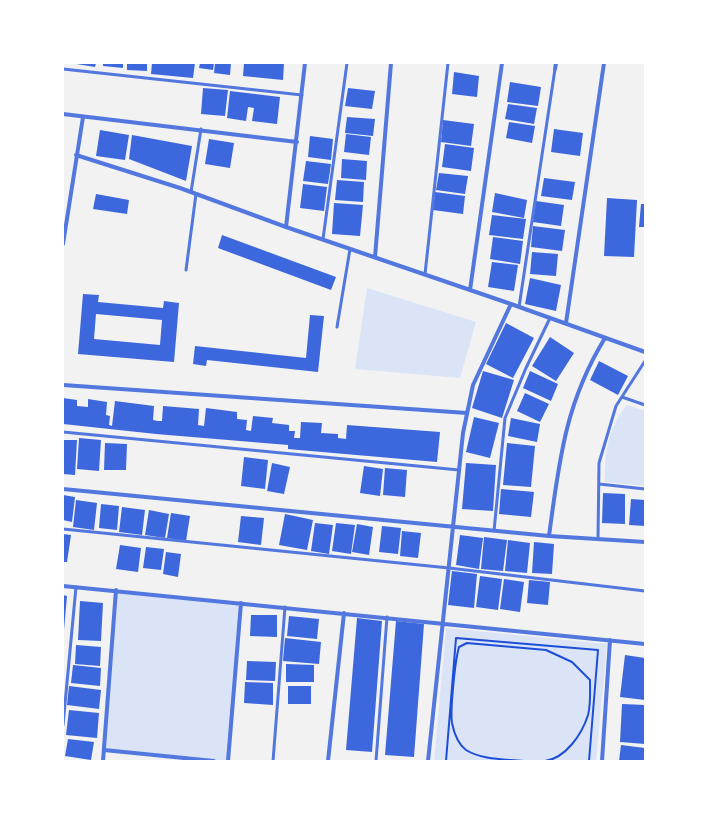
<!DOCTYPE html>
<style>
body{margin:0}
#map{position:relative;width:708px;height:824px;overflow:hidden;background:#f2f2f2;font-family:Ubuntu,sans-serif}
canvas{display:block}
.frame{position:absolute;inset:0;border:64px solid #fff;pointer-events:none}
</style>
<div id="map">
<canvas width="708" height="824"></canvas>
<div class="frame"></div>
</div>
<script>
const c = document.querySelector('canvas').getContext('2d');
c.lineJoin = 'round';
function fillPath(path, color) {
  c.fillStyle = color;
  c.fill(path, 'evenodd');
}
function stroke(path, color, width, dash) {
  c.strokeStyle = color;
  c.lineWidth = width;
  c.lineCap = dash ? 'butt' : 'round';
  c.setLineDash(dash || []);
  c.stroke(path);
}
const green = new Path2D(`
 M367,288L476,322L460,378L355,369Z
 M627,405L645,411V486L605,482C604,454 608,427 627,405Z
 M116,590L241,603L228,761L104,750Z
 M446,628L607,644L596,761H434Z`);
const building = new Path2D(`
 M70,63H96L95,67Z
 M103,63H123V68L103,66Z
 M127,63H147V71L127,70Z
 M152,63H195L193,78L151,74Z
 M200,63H214L213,70L199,68Z
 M215,63H231L230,75L214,73Z
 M244,63H284L283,80L243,76Z
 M454,72L479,76L477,97L452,94Z
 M510,82L541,87L538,106L507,102Z
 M203,88L228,90L225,116L201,114Z
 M348,88L375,91L372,109L345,106Z
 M230,91L280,97L277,124L252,121L254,108L248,107L246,121L227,118Z
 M508,104L537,108L534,124L505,119Z
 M347,117L375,119L373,136L345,133Z
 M443,120L474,124L471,146L441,142Z
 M509,122L535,126L532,143L506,138Z
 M554,129L583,133L580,156L551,152Z
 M100,130L129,135L125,160L96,156Z
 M346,134L371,137L369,155L344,152Z
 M132,135L192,146L186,181L129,159Z
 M310,136L333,139L331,160L308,157Z
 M209,139L234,143L230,168L205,164Z
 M445,144L474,148L471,171L442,167Z
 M342,159L367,161L366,180L341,178Z
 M306,161L331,164L328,184L303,181Z
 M439,173L468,176L465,194L436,190Z
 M544,178L575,182L572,200L541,196Z
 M337,180L364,182L363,202L335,200Z
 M303,184L327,187L324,211L300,208Z
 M435,192L465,196L463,214L433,210Z
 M495,193L527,200L524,218L492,212Z
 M96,194L129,200L127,214L93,209Z
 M607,198L637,200L634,257L604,256Z
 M536,201L564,205L561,226L533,222Z
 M334,203L363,205L360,236L332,234Z
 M641,204H645V227H639Z
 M492,215L526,219L523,239L489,235Z
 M533,226L565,230L562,251L531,247Z
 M222,235L336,277L331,290L218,248Z
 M493,237L523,241L520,264L490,259Z
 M532,252L558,254L556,276L530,274Z
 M492,262L518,265L514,291L488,287Z
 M530,278L561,285L556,311L525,304Z
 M83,294L99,295L98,302L163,308L164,301L179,303L174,362L78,354ZM96,314L162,320L160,345L94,339Z
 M310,315L324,316L318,372L207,360L206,366L193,364L195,346L306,358Z
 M506,323L534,338L513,378L486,364Z
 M550,337L574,353L556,381L532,366Z
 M599,361L628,376L618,395L590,380Z
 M483,371L514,380L502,418L472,408Z
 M530,371L558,384L551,401L523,388Z
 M525,393L549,404L540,422L517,411Z
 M63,398L77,400V406L88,407V399L107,402L106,415L110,416L109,425L112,426L115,401L154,406L153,420L158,421H162L163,406L199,409L198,425L204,426L206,408L237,412V419L247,420L246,430L251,431L253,416L273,418L272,423L289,425V431H295L294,438H300L301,422L322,423L321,433L338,434V438L346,439L347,425L440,432L437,462L299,450L288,449V445L156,434L63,424Z
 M474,417L499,423L490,458L466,452Z
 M511,418L540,424L537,442L508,436Z
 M79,438L101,440L99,471L77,469Z
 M63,440H77L75,475L63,474Z
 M105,443L127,444L126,470H104Z
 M507,443L535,446L531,487L503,485Z
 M244,457L268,460L265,489L241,486Z
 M272,463L290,467L284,494L267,491Z
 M466,463L496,465L493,511L462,509Z
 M364,466L383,469L380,496L360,493Z
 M385,468L407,470L405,497L383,495Z
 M501,489L534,492L531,517L499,514Z
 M603,493L625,494V524L602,523Z
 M63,495L75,497L72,522L63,520Z
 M631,499L645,500V526L629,525Z
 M76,500L97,503L94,530L73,527Z
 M101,504L119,506L117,530L99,528Z
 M122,507L145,510L142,535L119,532Z
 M149,510L169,514L165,538L145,535Z
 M171,513L190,516L186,541L167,538Z
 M285,514L313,520L307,550L279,545Z
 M241,516L264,518L261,545L238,542Z
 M315,523L333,525L329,554L311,551Z
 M336,523L355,525L351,554L332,551Z
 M357,524L373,527L369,555L352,552Z
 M382,526L401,528L398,554L379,552Z
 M402,531L421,533L418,558L400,556Z
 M63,534L71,535L67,562H63Z
 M460,535L483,538L479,569L456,565Z
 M484,537L507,540L503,571L481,569Z
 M508,540L530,543L527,573L505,571Z
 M534,542L554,544L552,574L532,573Z
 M120,545L141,548L138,572L116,569Z
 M146,547L164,549L161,570L143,568Z
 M166,552L181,554L178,577L163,574Z
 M452,571L477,574L474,608L448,605Z
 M480,576L502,579L498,610L476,607Z
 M504,579L524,582L520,612L500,609Z
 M529,580L550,582L548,605L527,603Z
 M63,595L67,596L64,630H63Z
 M80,601L103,603L101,641L78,640Z
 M251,615H277V637L250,636Z
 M289,616L319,619L317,639L287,636Z
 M357,618L382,621L372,752L346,750Z
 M396,621L424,624L414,757L385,755Z
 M285,638L321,642L319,664L283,661Z
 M76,645L101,647L100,666L75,664Z
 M625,655L645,658V700L620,697Z
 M247,661L276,662L275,681L246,680Z
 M286,664L314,665V682H286Z
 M73,665L101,668L100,686L71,683Z
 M245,682L273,683V705L244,703Z
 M69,686L101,690L99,709L67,705Z
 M288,686H311V704H288Z
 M622,704L645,705V744L620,742Z
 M69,710L99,713L97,738L66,735Z
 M68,739L94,742L91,760L65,756Z
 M621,745L645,748V761H619Z`);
const path = new Path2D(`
 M446,761L456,638L598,650L589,761
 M523,761C505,759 482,760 466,750C458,744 454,733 452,723C450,710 455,661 459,647L467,643L546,650L572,662L590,680C590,691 591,704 588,715C582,734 566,758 545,761`);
const service = new Path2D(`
 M63,69L302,95
 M191,192L201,129
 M323,239L347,63
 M186,270L196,194
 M425,274L448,63
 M519,307L555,69
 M337,327L350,249
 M622,397L645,405
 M63,432L459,470
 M599,484L645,489
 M63,529L449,568L645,591
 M494,531L505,418L526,368L550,318
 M598,539L599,463L616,406L645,361
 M63,725L76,587
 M273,761L285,607
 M376,761L387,617`);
const minor = new Path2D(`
 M555,69L556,63
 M63,114L297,142
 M76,155L180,188L286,227L511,304L645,352
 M286,227L305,63
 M63,244L83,117
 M375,257L391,63
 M470,290L502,63
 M566,323L604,63
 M63,385L467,413
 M63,489L549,536L645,542
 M549,536C559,462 565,403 605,338
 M63,586L645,644
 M104,750L214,761
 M103,761L116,590
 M228,761L241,603
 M328,761L344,613
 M428,761L463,433L473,385L511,304
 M602,761L610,640`);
fillPath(green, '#dbe4f7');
fillPath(building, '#3d67dc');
stroke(path, '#1d4ed8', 2);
stroke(service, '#5277de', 3);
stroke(minor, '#5277de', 4);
</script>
